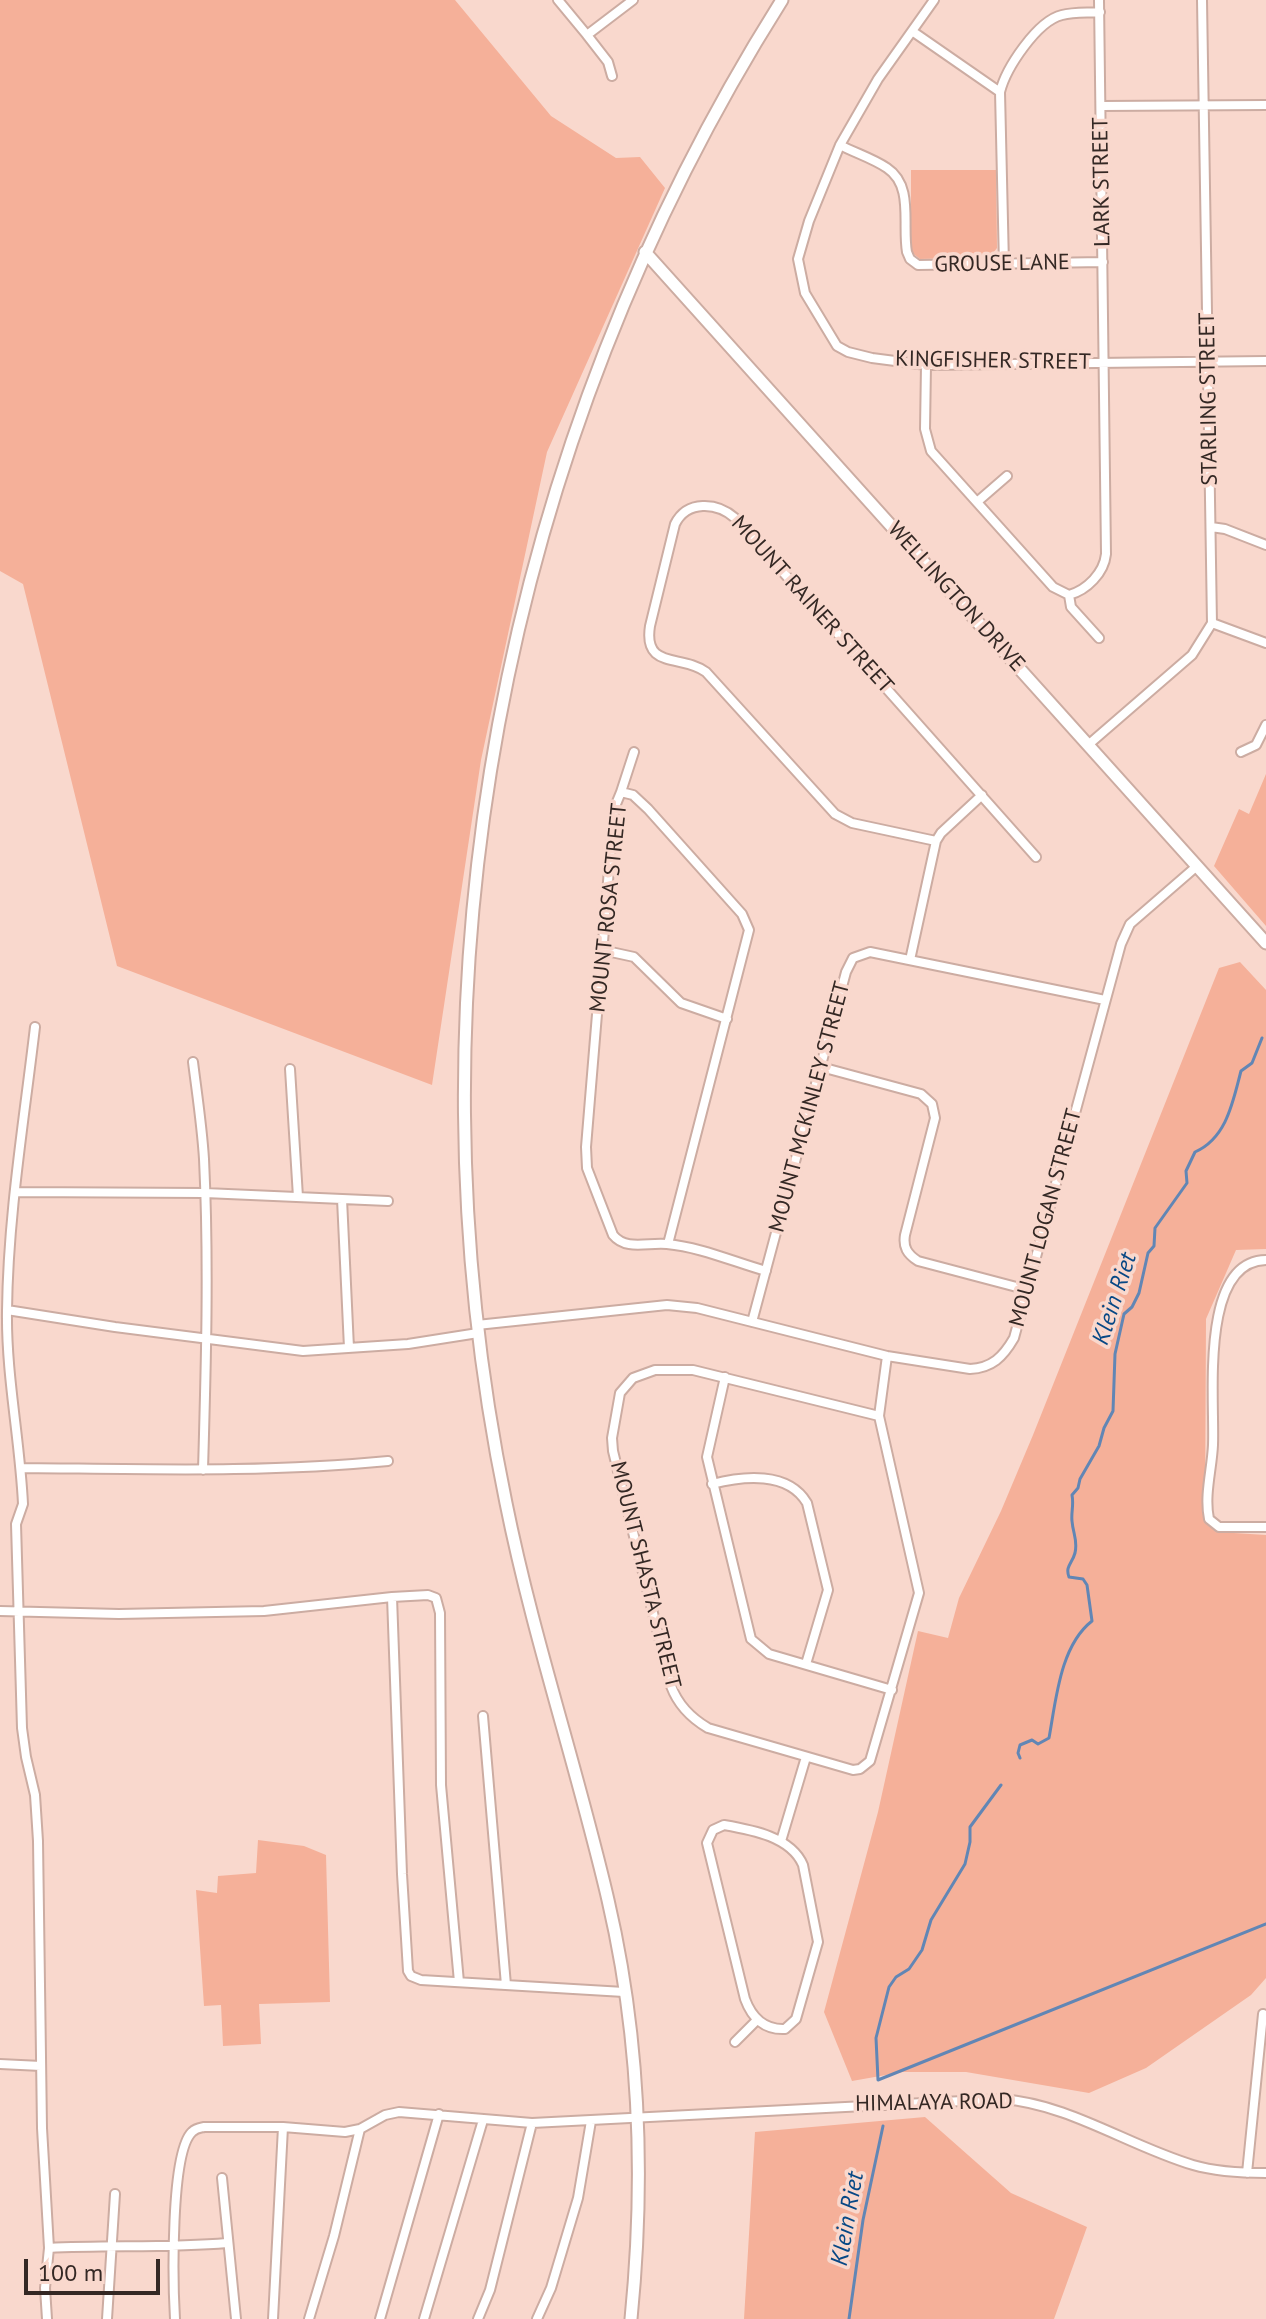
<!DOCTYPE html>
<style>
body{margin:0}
#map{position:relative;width:1266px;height:2319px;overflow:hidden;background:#f9d8cd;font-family:"PT Sans",sans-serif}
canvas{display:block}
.scale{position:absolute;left:24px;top:2259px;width:136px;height:36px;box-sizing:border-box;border:4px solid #342824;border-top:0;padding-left:10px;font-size:24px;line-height:28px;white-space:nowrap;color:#342824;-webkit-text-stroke:6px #f9d8cd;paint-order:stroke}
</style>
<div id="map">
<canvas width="1266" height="2319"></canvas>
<div class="scale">100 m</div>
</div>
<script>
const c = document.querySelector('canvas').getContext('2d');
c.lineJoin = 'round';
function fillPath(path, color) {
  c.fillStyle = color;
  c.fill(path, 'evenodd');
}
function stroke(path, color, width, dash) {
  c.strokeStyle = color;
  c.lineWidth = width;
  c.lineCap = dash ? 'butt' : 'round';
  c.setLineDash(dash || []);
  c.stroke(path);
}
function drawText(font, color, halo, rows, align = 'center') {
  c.font = font + ' "PT Sans",sans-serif';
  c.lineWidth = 7;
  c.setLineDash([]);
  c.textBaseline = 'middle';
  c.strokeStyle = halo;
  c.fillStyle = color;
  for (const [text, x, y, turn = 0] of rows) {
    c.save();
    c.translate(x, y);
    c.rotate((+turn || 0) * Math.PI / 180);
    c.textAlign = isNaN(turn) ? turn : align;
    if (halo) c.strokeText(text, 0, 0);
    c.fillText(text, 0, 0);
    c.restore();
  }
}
const green = new Path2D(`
 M0,0H455L551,116L616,158L640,157L665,188L547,452L481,760L432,1085L117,966L23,584L0,571Z
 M911,170H996L997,248L990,257L920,259L911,252Z
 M1266,774V926L1214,866L1239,809L1249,814Z
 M1240,962L1266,990V1249L1236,1250L1206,1319L1205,1518L1218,1532L1266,1535V1978L1251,1995L1146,2068L1089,2093L966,2072H903L852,2081L824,2012L878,1812L918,1631L948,1638L959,1598L1001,1511L1033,1435L1219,968Z
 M258,1840L304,1846L326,1855L330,2002L259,2004L261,2044L223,2046L221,2005L204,2006L196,1890L217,1893L218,1876L256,1873Z
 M925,2117L1011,2193L1087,2227L1054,2319H744L755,2132Z`);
const stream = new Path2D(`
 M1020,1758L1018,1753L1020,1745L1032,1740L1038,1744L1049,1738C1056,1700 1060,1646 1092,1621L1087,1585L1083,1579L1069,1577C1065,1566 1072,1564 1075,1553C1078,1540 1073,1534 1072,1521C1071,1512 1074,1505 1072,1495L1078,1488L1080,1479L1099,1446L1104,1428L1113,1411L1115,1354L1124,1314L1132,1307L1139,1293L1148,1253L1154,1246L1155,1228L1187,1183L1186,1171L1195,1152C1227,1138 1233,1101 1241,1071L1252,1063L1262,1038
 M1001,1785L970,1827V1842L965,1864L931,1920L922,1950L909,1969L896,1977L889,1987L876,2038L878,2080L1266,1924
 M849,2319L863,2220L883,2126`);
const street = new Path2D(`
 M558,0L587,35L633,0
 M934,0L878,79L840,145L809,221L798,259L805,293L837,346L848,352L872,358L926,365L1266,361
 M912,31L1000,92
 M587,35L608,62L612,76
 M1101,106L1266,105
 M840,145C855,153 872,158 887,168C914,186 902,224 907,252L910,259L918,265L1103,262
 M1004,265L1000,92C1006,68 1037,21 1062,15C1074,12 1087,13 1100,12
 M926,365L925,429L931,451L1053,587L1069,595C1087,590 1104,573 1106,554L1099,0
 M977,502L1007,476
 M1211,527L1225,529L1266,545
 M1069,595L1071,607L1099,638
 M1212,623L1266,643
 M1088,745L1192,655L1212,623L1202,0
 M1241,752L1256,745L1266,725
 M621,792L634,752
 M936,841L852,823L835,814L706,672C682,654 643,670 650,626L675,524C687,500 717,502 735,518L1036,857
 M602,950L634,957L681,1003L727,1019
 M910,960L936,841L941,833L982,795
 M35,1027C24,1121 8,1216 7,1311C6,1375 20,1440 23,1504L16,1524L22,1728L26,1757L35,1795L38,1841L42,2128L49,2248L45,2288L47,2319
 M193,1062C197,1094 202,1126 204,1159C209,1262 206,1366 203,1470
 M821,1067L921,1094L932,1104L935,1118L905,1235C903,1247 907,1254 918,1261L1028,1290
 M290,1069L298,1197
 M15,1192L205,1193L388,1201
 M342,1199L349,1348
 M668,1244L749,930L742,914L648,809L633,795L621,792L614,809L586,1147L587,1168L613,1235C626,1251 648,1242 667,1244C700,1247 734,1262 766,1271
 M1266,1260C1199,1261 1215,1400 1213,1445C1212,1469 1204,1495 1209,1519L1219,1527H1266
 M7,1310L115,1327L303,1351L408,1344L478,1333
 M752,1322L846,972L853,958L870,952L1105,1000
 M477,1325L667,1305L697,1308L887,1356L970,1369C992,1368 1003,1357 1014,1338L1121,944L1130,924L1197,866
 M725,1377L707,1457L751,1639L769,1654L892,1690
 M879,1416L919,1593L870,1761L860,1769L853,1770L708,1728C691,1718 678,1705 671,1686L613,1451L612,1438L620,1393L633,1378L655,1370H693L879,1416L887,1356
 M21,1468C143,1469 267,1473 388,1461
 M712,1484C743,1476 788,1471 807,1503L828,1590L806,1664
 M392,1597L402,1874L408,1971L411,1976L421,1980L624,1992
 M0,1611L119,1614L264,1611L392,1597L428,1595L436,1598L440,1613L441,1785L459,1982
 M483,1716L506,1985
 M724,1825C753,1830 791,1837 803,1865L818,1942L796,2019L785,2029C764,2030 752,2018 745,1999L707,1843L713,1830Z
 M781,1841L806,1757
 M735,2042L757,2020
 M0,2064L41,2066
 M1247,2173L1263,2014
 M222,2178L236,2319
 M49,2248C109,2245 168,2248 227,2243
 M107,2319L115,2194
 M175,2319C173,2286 170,2153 192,2132C196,2128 199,2128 204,2127H283L345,2132L360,2129L385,2115L399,2112L532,2123L1002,2099C1069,2104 1129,2146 1193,2165C1217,2172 1241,2173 1266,2173
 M273,2319L283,2127
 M309,2319L334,2236L360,2129
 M380,2319L439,2114
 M424,2319L483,2120
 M478,2319L490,2290L532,2123
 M537,2319L551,2288L578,2198L591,2121`);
const secondary = new Path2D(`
 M645,252L1266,943
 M631,2319C645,2179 640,2037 608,1900C577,1767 533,1637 506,1503C399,987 501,445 782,0`);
const streetNames = [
 ["LARK STREET",1102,182,-91],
 ["GROUSE LANE",1002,264,-1],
 ["KINGFISHER STREET",993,361,1],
 ["STARLING STREET",1209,399,-91],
 ["WELLINGTON DRIVE",956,597,48],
 ["MOUNT RAINER STREET",812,605,48],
 ["MOUNT ROSA STREET",609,908,-84],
 ["MOUNT MCKINLEY STREET",810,1107,-75],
 ["MOUNT LOGAN STREET",1046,1218,-75],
 ["MOUNT SHASTA STREET",645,1575,76],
 ["HIMALAYA ROAD",934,2103,-1]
];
const waterNames = [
 ["Klein Riet",1115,1299,-72],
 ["Klein Riet",848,2219,-80]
];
fillPath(green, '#f5b099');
stroke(stream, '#6186b5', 3);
stroke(street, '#ccaca2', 12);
stroke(secondary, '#ccaca2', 15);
stroke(street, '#fff', 8);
stroke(secondary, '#fff', 11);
drawText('22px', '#342824', '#f9d8cd', streetNames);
drawText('italic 24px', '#074885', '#f9d8cd', waterNames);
</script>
